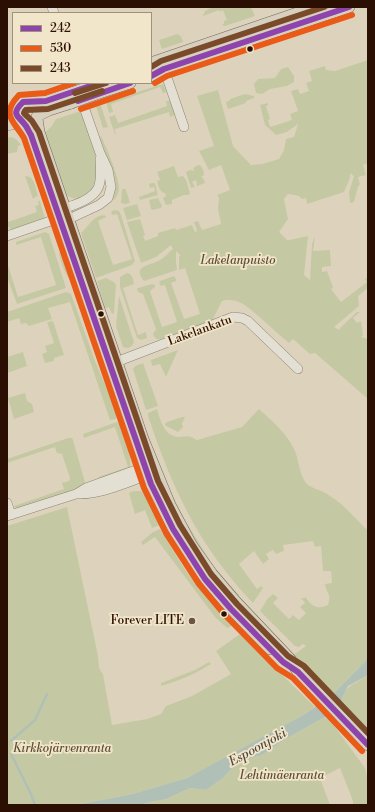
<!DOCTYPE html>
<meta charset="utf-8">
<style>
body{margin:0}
#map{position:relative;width:375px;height:812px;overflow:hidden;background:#ddd3bc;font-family:"Libre Bodoni",serif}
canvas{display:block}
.frame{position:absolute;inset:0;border:8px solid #2c0f03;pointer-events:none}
.legend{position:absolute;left:12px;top:12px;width:140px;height:72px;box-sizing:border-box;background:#f2e6ca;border:1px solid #a3907a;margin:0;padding:5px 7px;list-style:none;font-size:12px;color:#2c0f03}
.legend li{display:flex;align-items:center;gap:8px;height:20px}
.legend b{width:20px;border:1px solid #a3907a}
</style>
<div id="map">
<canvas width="375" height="812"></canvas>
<div class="frame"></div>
<ul class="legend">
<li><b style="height:5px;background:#8e44ad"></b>242</li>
<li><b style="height:5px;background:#ea5b17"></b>530</li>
<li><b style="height:5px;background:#7a4b2a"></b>243</li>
</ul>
</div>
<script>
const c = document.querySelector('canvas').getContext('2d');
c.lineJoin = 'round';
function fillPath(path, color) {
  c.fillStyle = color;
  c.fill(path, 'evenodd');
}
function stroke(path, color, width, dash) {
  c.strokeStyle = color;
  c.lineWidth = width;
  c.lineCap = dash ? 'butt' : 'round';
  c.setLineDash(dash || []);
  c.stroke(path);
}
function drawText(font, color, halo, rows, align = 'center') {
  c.font = font + ' "Libre Bodoni",serif';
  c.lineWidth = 3.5;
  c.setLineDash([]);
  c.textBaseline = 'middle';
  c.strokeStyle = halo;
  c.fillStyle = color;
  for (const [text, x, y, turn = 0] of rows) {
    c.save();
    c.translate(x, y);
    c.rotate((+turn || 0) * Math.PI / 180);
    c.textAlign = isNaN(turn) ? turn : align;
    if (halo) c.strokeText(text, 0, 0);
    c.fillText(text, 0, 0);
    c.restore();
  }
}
const green = new Path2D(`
 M213,7H251L255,16L225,26L222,25L224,23V21L227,20L223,10L220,12L219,10L203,16L205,11Z
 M177,34L181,36L183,42L162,49L159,40Z
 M368,60V163L363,165L366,175L358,177L360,184L358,187L354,202L350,203L349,192L354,176L350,173V178L344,192L307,204L306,198L302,199L299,196L288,194L284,199L288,219L279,232L287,240H289L308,236L304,275L310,280L312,244L315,236L313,251L330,250L331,266L322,267V272L327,271L333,287L331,289L341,302L367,282L365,279L368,277V288L358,296L359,306L334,327L340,330V328L357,312H360L353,318L357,323L361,321L363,335L361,337L368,339V399L315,353L310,354L293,339L289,343C274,331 259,315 243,304C236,300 228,299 222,301L211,323L183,334L160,339C156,340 155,338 153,334L156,329L143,294L138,292L137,289L138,288L152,284L155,285V287L150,291L162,327L177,322L165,285L161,286L159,283L160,281L174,276L176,279V281L171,283L184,319L200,314L185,268L179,270V256H181L176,251V262L177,270L144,281C131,265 151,266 160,260C165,257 169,252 173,249L171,245L156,257L141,263L127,222L140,219L145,235L143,236L145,241L158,236V233L175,228L176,230L192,225L195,232L197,231L194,222L198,221L202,230L221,224L218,209L219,198L217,195L230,190L221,165L209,170L199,151L214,146L197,96L218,90L233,146L251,165L262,164L279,159L284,150L286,139L294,137L298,124L287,132L276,135L265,125L260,105L268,103V105L266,106L270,119L268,120L270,127L292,120L290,114L298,111L291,91L298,89L300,94L309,91L306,83L312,81L309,71L325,66L326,70L335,71Z
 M288,67L294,76V82L287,86L270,89L262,94L256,93L254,84L258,79L275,78L281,69Z
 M163,84L166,91L165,93H163L160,87L111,104L113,112L109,113L106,102Z
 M245,94L254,96V98L246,101V103L228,109L226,102L230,100V99Z
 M166,101H170L175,115L170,117L169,112L115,129L116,135L115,134L109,117L115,115L118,123L167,106Z
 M98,105L101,106L108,127L103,128L96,106Z
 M81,111C88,134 112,181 84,196C77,200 70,199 64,193L43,134L51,127L56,119Z
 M101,136C107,149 118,174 119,188C119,193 117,196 114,200L112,199L116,187L114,177L100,137Z
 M11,137L16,139L21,145L18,146L17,152L7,154V138Z
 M28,139L37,169L36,178L24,141Z
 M198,165C202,165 204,171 204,175L201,177L203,178L205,183L197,186L196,180L192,182L195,187L191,188L186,172L190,170L194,171L193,168Z
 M174,166L178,177L183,176L186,180L190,193L189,195H184L172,200V204L166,205L163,198L166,196L165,193C160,193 158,186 157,181L160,180L157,172Z
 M25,176C35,176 35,187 38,195L33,199Z
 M152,183H155L158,195L140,200L139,197L155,191L154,187L150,188L149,184Z
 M122,189H125L126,190L130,203L125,204L121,203Z
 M158,198L162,206L161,208L152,210L151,209L149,200Z
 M38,201H40L45,219L12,230L7,225L8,222L37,212L35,206L39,205Z
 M137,204L141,216L127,220L123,208Z
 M115,210L119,211L121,215L135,261L132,265L96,278L81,233C88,227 96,212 106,216V217L98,221L113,265L132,259L117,214L113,215L111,213L112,211Z
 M45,232L49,234L66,288L17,304L7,277V262L18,297L56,285L41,237L16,245V242Z
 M61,250L70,275H73L76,283C65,280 62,263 59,254Z
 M127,273C133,275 133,279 134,284L123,288L138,335L146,332L147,338L141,340L137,338L120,287V277Z
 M106,278L114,282L116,285L114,313L112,314L109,307L105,308L97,281Z
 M66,292L69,293L71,294L95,361L115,408L117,414L116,419L110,420L70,302L48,308L52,319L29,326L26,323L21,324L19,318L7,322V312Z
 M78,292L89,311L112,384L110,383L102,368L78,301Z
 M119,296L134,342L132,346L128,348L123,347L116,326Z
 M53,321L64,355L54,358V361L45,363L42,354L47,352L45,346L54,343L47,322Z
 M178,350L166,377L160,364L152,366L151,360Z
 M23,352L27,366L7,373V357Z
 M143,363L158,406L146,410L133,369L135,366Z
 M25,393L27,401L32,404L34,412L14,419L8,398Z
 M157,409C160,420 165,437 179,437C188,436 189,435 197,440L242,427L259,409C273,422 287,433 295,451C299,461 299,473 306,483C310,488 321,490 327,494C343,503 355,518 368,531V656L365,662L330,697L292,656L306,646L303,644L299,647L295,646L260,611L268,598L273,594L278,598L273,603L289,619L293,615L299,620L306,613L300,607L305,603L301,598H305V596C311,606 317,610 328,605C332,593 326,594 325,584L332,583L331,571H323L321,546L315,547L313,541L283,545L284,551L276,554L273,550L266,554L269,559L263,564L254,551L239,564L257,589L261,586L263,588L253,603C199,547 172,488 148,416V413Z
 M182,417H185L182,424L183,427L178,432L166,426L165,424L167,422Z
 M117,422L119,424C123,435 134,459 129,469L100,479L98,477L128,467L115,427L84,438L83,434Z
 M68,438H72L73,440L86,486L21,508H16L14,506L64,489L62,483L69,481L70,478L62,454L57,453L55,447L7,463V459Z
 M169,488L186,522L214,567L239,595V599H237L181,524Z
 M133,491H141L144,494L160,525L152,528L145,510L135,514L129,493Z
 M67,507L98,656L99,668L103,674L112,725L147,719L161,714L166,706L192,696L231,674L216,651L240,634L315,707L302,716L275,732L187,778L133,794L76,805H7V526Z
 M160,529L182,565L191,578L232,624L230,627L227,628L215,617L155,537L143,545L141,542L153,532Z
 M209,662L211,664C195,674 179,681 161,686V683L195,670Z
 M368,675V735L340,706C345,684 352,686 368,675Z
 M325,717L332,723L365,768L368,780V805H353V801L340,768L320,778L330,805H140L150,802L168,799L190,788L206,790L223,778L230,770L244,760L262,755L289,737Z`);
const water = new Path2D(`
 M368,656V675L348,686L342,698L340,706L325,717L289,737L262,755L244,760L230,770L223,778L206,790L190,788L167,799L150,802L140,805H76L133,794L187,778L302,716L330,697L365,662Z`);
const stream = new Path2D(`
 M11,741L35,720L47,694
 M11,754L31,794L35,805`);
const minor = new Path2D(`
 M52,7L54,13
 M162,63L184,127
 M62,213C66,207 68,207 74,205C101,195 102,186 100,159
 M7,236L59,218L69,219L99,205L108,198L111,187L108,170L100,153L85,110
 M111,364L233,317L242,318L248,321L298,369
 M76,494C100,495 125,483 148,475L152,471
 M7,503L11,515
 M7,516L76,494L86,488L136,470L153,469`);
const major = new Path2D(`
 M151,63L315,7
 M151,76L164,69L349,7
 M96,94L130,83
 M32,102L46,101L68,94
 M7,115C12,112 19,103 24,102C47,95 39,136 20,122C16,118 15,113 17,108
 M39,115L49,110L71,103
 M37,119L39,132L143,439L170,505L192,546L212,574L235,601L290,659L298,672L368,745
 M24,124L32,140L151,484C167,517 183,550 206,579C225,604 248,626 270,649
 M7,125L21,122`);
const majorBridge = new Path2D(`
 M68,94L92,86
 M71,103L96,94`);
const bus1 = new Path2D(`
 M151,76L164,69L349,7
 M99,83L46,101L23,102C10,115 18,115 26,126C28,129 29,132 31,135L151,484L173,529L205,579L231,609L283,662L298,672L368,745
 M78,101L130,83`);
const bus2 = new Path2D(`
 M74,83L45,93L19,95C0,115 14,121 24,138L144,488L166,533L199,584L225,615L277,668L293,678L362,751
 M155,83L167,76L352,15
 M81,109L133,91`);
const bus3 = new Path2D(`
 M151,67L161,61L324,7
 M102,91L48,109L26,110L24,113L32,121L39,132L158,481L180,525L211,574L237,604L288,656L304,666L368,733
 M75,93L106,83`);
const markers = [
 [250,49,3.5,"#2c0f03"],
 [101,314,3.5,"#2c0f03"],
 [224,614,3.5,"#2c0f03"],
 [192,621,4,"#6a5444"]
];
const parkNames = [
 ["Lakelanpuisto",238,261],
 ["Kirkkojärvenranta",62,749],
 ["Lehtimäenranta",282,776]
];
const streetNames = [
 ["Lakelankatu",200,331,-20]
];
const poiNames = [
 ["Forever LITE",184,621]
];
const waterNames = [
 ["Espoonjoki",258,748,-29]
];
fillPath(green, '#c5c9a3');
fillPath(water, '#b0c0b7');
stroke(stream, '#b0c0b7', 2.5);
stroke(minor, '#8e8476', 10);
stroke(major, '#746a5d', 12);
stroke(minor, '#e4dfd3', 9);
stroke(major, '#d8d0bf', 11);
stroke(majorBridge, '#746a5d', 12, []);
stroke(majorBridge, '#d8d0bf', 11);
stroke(bus1, '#8e44ad', 6);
stroke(bus2, '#ea5b17', 6);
stroke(bus3, '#7a4b2a', 6);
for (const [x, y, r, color] of markers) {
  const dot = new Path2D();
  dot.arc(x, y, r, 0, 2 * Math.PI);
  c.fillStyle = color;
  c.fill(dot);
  stroke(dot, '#f2e6ca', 1.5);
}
drawText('italic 12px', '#5b4d34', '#f2e6ca', parkNames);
drawText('12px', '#2c0f03', '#f2e6ca', streetNames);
drawText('12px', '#2c0f03', '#f2e6ca', poiNames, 'right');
drawText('italic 13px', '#534a41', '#f2e6ca', waterNames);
</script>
